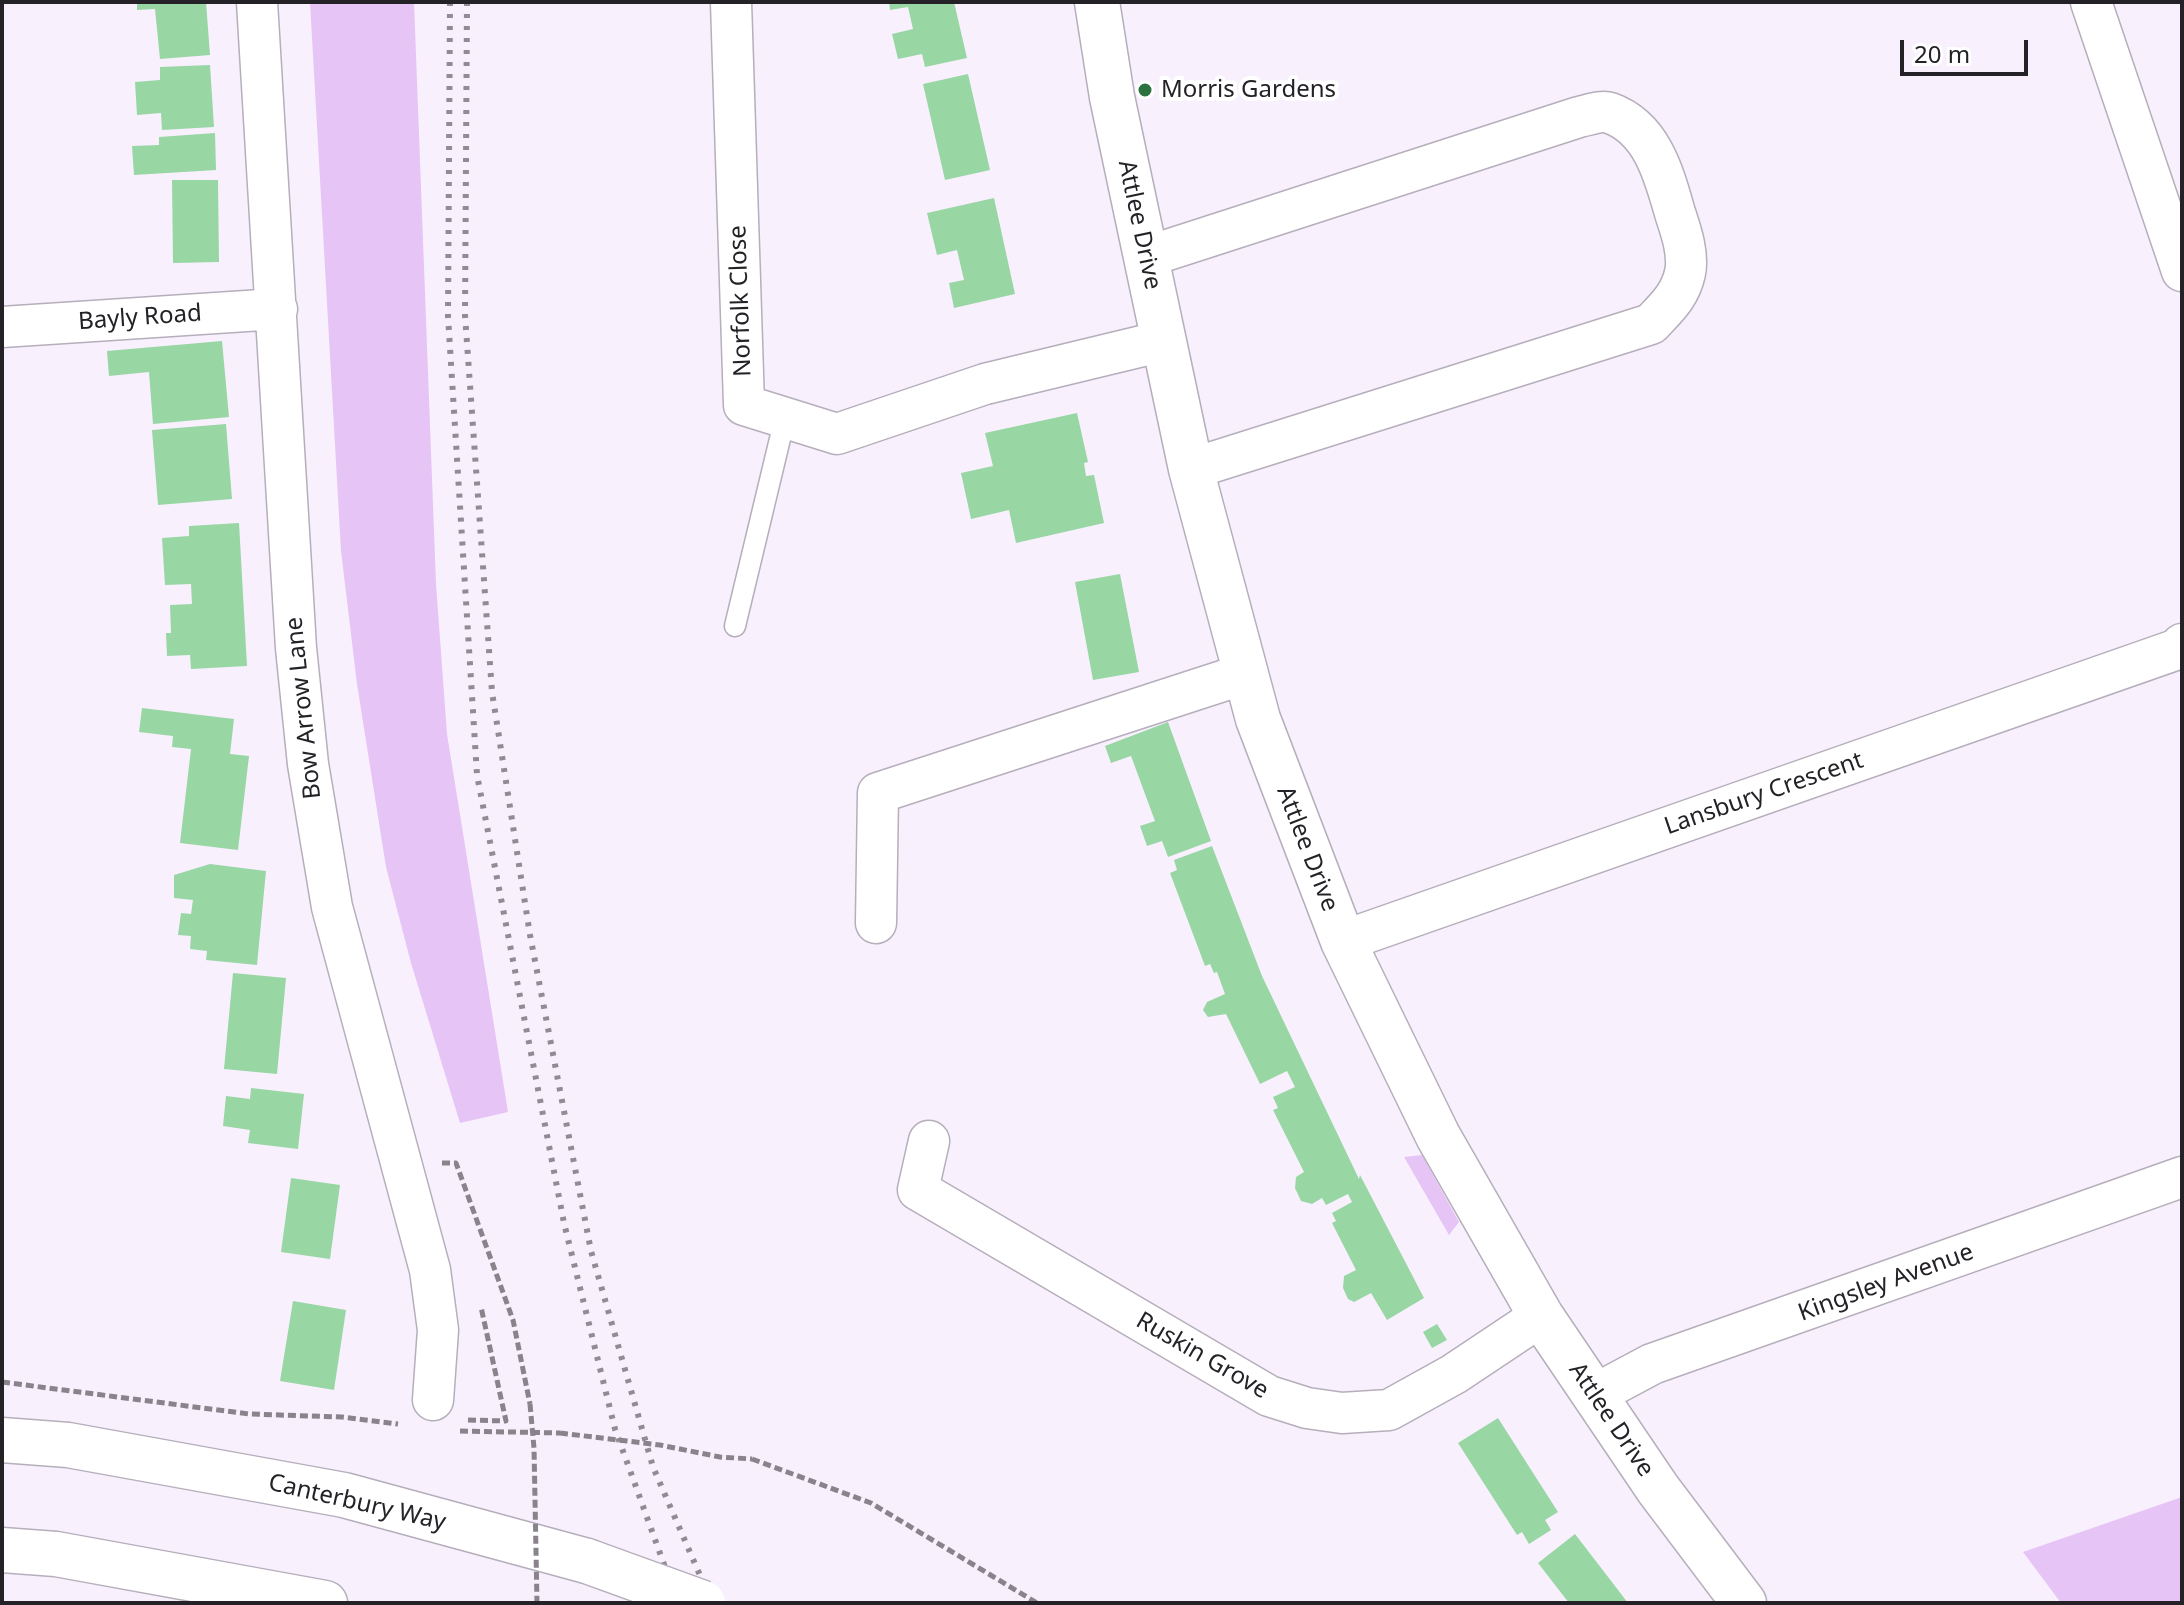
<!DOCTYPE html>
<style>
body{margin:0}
#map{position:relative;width:2184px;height:1605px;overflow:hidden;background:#f9f0fe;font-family:"Noto Sans",sans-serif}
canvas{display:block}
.frame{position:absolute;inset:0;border:4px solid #252227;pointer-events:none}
.scale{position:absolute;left:1900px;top:40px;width:128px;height:36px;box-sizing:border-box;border:4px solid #252227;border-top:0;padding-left:10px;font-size:24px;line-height:28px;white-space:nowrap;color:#252227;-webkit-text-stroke:6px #fff;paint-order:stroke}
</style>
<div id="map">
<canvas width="2184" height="1605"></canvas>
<div class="frame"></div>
<div class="scale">20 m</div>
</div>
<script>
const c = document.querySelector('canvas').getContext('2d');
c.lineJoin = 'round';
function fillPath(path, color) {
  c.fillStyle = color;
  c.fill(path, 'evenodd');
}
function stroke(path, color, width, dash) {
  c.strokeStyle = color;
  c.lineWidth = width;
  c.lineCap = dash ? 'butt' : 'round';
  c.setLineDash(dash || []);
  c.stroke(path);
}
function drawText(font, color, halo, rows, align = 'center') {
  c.font = font + ' "Noto Sans",sans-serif';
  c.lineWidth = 8;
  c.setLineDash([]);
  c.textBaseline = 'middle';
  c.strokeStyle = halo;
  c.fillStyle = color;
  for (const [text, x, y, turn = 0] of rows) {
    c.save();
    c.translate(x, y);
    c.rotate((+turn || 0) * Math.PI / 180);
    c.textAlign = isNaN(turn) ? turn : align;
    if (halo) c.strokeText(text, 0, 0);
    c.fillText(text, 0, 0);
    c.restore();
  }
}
const green = new Path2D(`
 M310,2H414L436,584L447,734L508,1112L460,1123L411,963L386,867L357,684L341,551Z
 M1422,1155L1459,1222L1449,1235L1404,1157Z
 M2182,1497V1603H2061L2023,1552Z`);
const building = new Path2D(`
 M137,2H206L210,55L160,59L155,9L137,10Z
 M889,2H954L967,58L925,67L922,54L898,59L892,34L913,29L908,7L890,10Z
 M210,65L214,127L162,130L161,113L137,115L135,82L160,80V67Z
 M968,74L990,170L945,180L923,84Z
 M215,133L216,170L134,175L132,146L159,145V137Z
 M172,180H218L219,262L173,263Z
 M994,198L1015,294L954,308L949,283L964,280L957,250L937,255L927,213Z
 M222,341L229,417L153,424L149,372L109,376L107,351Z
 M1077,413L1088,462L1084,463L1086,476L1094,475L1104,523L1016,543L1009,510L971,519L961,473L993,466L985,433Z
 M226,424L232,499L158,505L152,430Z
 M239,523L247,666L191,669L190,655L167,656L166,633H171L170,605L192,604L191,584L165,585L162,538L189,536V526Z
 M1120,574L1139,672L1093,680L1075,582Z
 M142,708L234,719L230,754L249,756L238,850L180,843L191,749L172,747L173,736L139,732Z
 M1168,722L1211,841L1168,857L1162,841L1147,846L1140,826L1155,821L1131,756L1111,763L1105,746Z
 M1212,846L1262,976L1359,1179L1360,1175L1424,1298L1387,1320L1371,1293L1354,1302L1348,1299L1343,1288L1344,1276L1356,1270L1332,1223L1336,1221L1332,1213L1352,1202L1348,1194L1326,1205L1322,1198L1312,1204L1301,1201L1295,1188L1296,1177L1304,1172L1273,1110L1278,1108L1273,1097L1295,1087L1287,1071L1260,1084L1226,1014L1208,1017L1203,1010L1207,1002L1225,994L1217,972L1214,973L1210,964L1205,966L1170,873L1177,870L1174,860Z
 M210,864L266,871L257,965L206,960L207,951L190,949L191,936L178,935L181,913L191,914L193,900L174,898V875Z
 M233,973L286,978L277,1074L224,1069Z
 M251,1088L304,1094L298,1149L248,1143L250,1130L223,1126L226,1096L250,1099Z
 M291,1178L340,1185L330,1259L281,1252Z
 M293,1301L346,1310L334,1390L280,1381Z
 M1437,1324L1447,1340L1432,1348L1423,1332Z
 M1498,1418L1558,1512L1545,1520L1551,1530L1529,1544L1522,1532L1517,1535L1458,1443Z
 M1575,1534L1605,1573L1628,1603H1569L1538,1563Z`);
const path = new Path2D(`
 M442,1163H456L513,1320L530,1404
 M2,1382L249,1414L342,1417L398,1424
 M468,1420L506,1421L481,1307
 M460,1431L560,1433
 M752,1459L871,1503L1037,1603`);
const lane = new Path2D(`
 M735,626L785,418`);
const street = new Path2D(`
 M257,2L296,648L308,764L332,907L430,1270L438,1330L433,1400
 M731,2L744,405L837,434L985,384L1163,341
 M2091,2L2182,271
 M1146,257L1579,117C1589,115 1601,110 1610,113C1652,128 1664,174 1675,213C1681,231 1689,254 1685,273C1680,296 1666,308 1651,324L1191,469
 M2,327L277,309
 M876,923L878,793L1244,674
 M1343,941L2178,649L2182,644
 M929,1141L918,1190L1269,1396L1307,1408L1342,1413L1389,1410L1454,1374L1541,1316
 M1594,1395L1652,1364L2182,1177`);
const secondary = new Path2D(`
 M1097,2L1112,97L1191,469L1258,719L1343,941L1438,1136L1541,1316L1658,1489L1744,1603`);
const highway = new Path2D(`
 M2,1440L68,1445L344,1495L587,1561
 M2,1550L56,1554L325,1603`);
const rail = new Path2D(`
 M450,2L448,316L477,775L564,1223L615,1429L678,1603
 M467,2L465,315L492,692L530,935L591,1251L653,1467L712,1603`);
const pathBridge = new Path2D(`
 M530,1404L534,1448L537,1603
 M560,1433L660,1445L720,1457L752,1459`);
const highwayBridge = new Path2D(`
 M587,1561L703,1603`);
const markers = [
 [1145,90,8,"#2b723e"]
];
const poiNames = [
 ["Morris Gardens",1161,90]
];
const streetNames = [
 ["Attlee Drive",1139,225,78],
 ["Norfolk Close",741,301,-92],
 ["Bayly Road",140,318,-4],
 ["Bow Arrow Lane",304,708,-96],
 ["Lansbury Crescent",1764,794,-19],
 ["Attlee Drive",1307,849,69],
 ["Kingsley Avenue",1886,1283,-20],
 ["Ruskin Grove",1202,1356,30],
 ["Attlee Drive",1611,1420,56],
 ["Canterbury Way",357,1503,13]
];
fillPath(green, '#e6c4f6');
fillPath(building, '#98d6a4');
stroke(lane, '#b6aebb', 23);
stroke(street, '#b6aebb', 43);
stroke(secondary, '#b6aebb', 47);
stroke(highway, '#b6aebb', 47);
stroke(path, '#89838c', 5, [8, 4]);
stroke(lane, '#fff', 20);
stroke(street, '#fff', 40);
stroke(secondary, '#fff', 44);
stroke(highway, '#fff', 44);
stroke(rail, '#918b94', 6, [4, 8]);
stroke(highwayBridge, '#b6aebb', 47, []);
stroke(pathBridge, '#89838c', 5, [8, 4]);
stroke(highwayBridge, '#fff', 44);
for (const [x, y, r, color] of markers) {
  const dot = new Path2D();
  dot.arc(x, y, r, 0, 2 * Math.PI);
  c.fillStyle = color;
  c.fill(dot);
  stroke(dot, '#fff', 3);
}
drawText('24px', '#252227', '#fff', poiNames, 'left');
drawText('24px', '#252227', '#fff', streetNames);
</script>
